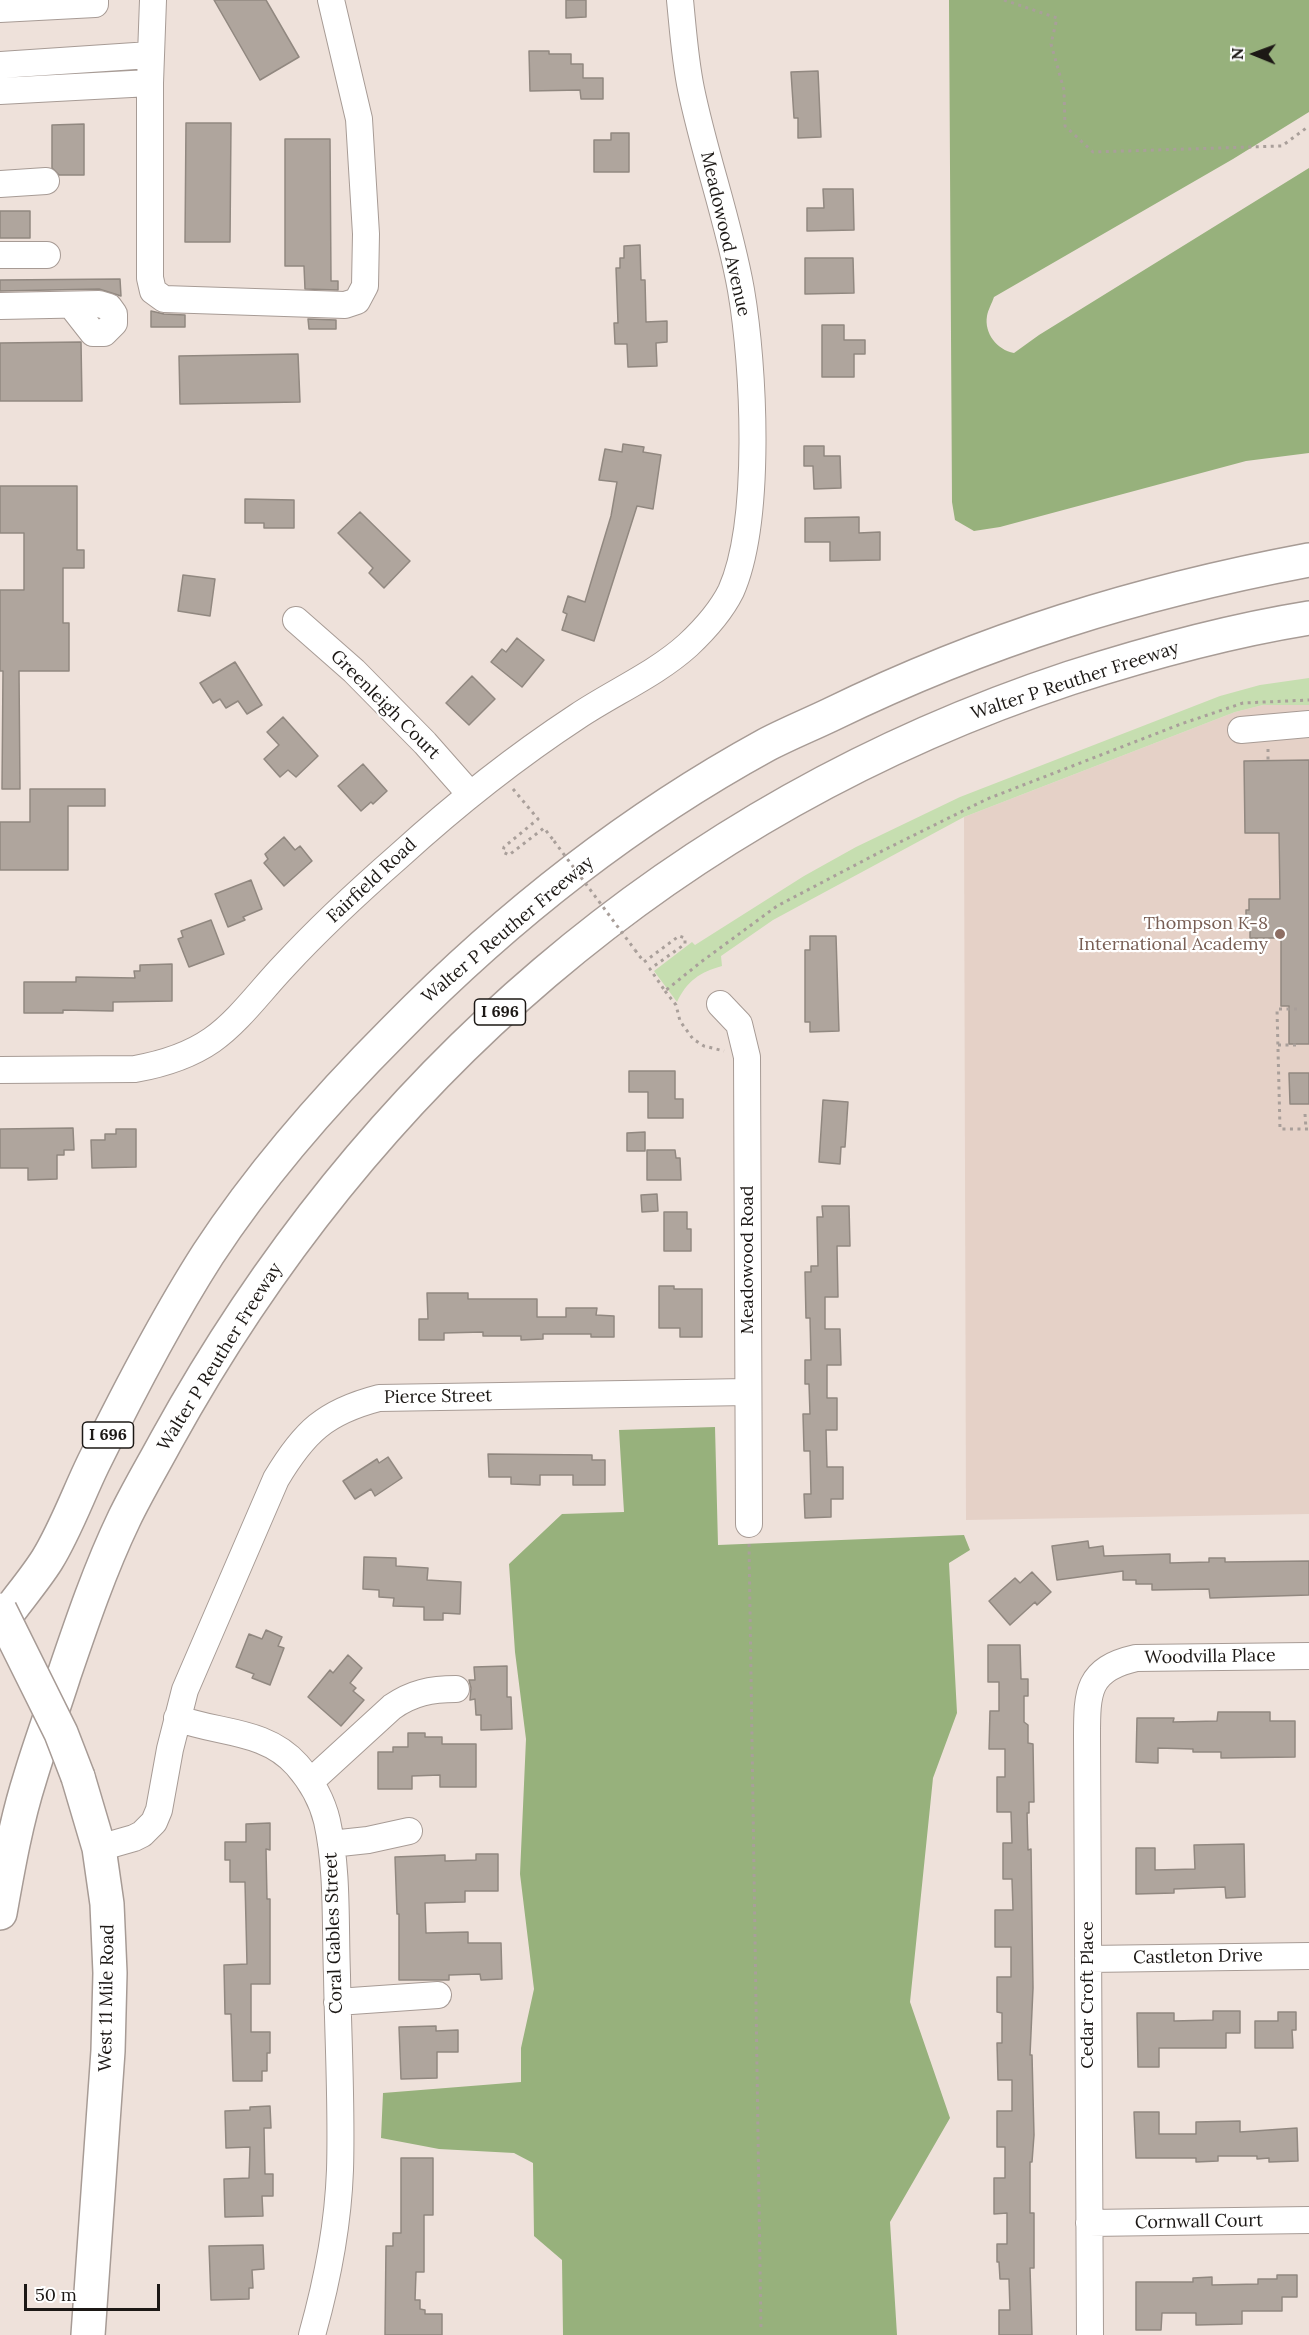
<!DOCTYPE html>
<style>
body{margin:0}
#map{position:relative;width:1309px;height:2335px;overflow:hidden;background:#eee1da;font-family:Lora,serif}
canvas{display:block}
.north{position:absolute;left:1225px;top:24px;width:60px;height:60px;-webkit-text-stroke:4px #fff;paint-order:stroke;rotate:271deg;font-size:16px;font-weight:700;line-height:24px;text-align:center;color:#1c1815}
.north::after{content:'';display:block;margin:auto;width:21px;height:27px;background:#1c1815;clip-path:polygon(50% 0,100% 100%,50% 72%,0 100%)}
.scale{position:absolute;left:24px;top:2284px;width:136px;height:27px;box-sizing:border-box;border:3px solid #1c1815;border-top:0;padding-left:8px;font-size:18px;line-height:21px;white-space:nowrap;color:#1c1815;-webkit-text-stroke:4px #fff;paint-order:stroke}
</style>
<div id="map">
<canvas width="1309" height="2335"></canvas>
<div class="north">N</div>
<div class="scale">50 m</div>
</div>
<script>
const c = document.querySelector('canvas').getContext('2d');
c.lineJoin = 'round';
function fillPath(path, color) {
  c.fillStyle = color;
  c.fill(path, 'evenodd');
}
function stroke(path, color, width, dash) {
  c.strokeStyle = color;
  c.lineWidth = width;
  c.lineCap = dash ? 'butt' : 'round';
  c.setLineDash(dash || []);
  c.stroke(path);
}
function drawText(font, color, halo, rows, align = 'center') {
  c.font = font + ' Lora,serif';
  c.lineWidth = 4.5;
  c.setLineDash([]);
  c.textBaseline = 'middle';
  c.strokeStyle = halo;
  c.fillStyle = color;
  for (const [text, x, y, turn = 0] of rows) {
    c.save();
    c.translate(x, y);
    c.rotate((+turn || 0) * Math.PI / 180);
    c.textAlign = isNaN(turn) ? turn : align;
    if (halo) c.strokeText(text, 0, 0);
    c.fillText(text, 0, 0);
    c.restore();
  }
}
const built = new Path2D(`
 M1263,705H1309V1514L966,1520L964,817L1235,712Z`);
const green = new Path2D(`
 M1309,678V705H1263L1235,712L964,817L773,920L721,956L722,966C700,972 687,981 677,1002L654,971L692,942L695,945L804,876L856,847L960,797L1220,696L1260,685Z`);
const forest = new Path2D(`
 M949,0H1309V112L1233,159L994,297C992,303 988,310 987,316C984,333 997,350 1014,353L1039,335L1309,168V453L1246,461L1000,527L974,531L955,520L952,502Z
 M715,1427L718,1545L964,1535L970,1550L949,1563L957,1713L933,1778L910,2002L950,2118L890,2222L897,2335H563L562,2260L534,2236L533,2163L514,2153L439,2149L381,2138L383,2093L521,2082V2048L534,1989L520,1874L526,1739L515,1652L509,1564L562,1514L624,1512L619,1430Z`);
const building = new Path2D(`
 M214,0H266L299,57L260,80Z
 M566,0H586V17L566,18Z
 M529,51H549V54H571V64H583V78H603V99H581L580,90L530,91Z
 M818,71L821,137L798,138V118H794L791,72Z
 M186,123H231L230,242H185Z
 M84,124V175H59L52,168V125Z
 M611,133H629V172H594V140H611Z
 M285,139H330L331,281H338V290L305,289L304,266H285Z
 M823,189H853L854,230L807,231V208H824Z
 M0,211H30V238H0Z
 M640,245L641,280H645L646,322L667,321V342L656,343L657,366L628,367L627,344H615L614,323H618L616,268H620V258H624V246Z
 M805,258H853L854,293L805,294Z
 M120,279L121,296L99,289L0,291V280Z
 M151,311L164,314L185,315V327H151Z
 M308,319L336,320V329H309Z
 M822,325H844V340H865V354H854V377H822Z
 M81,342L82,401H0V343Z
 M298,354L300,402L180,404L179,356Z
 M623,444L644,447L643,452L661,455L653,509L637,506L594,641L562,630L567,614L563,612L568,596L585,602L611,516L617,482L599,480L605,449L622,452Z
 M804,446H824V456H840L841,488L814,489L813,466H804Z
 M0,486H77V550H84V568H63V623H69V671H19L20,789H2L3,671H0V590H24V533H0Z
 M245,499L294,500V528H264V523H245Z
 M360,512L410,561L384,588L369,573L373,568L338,533Z
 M859,517V533L880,532V560L830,561V542H805V518Z
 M183,575L215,579L210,616L178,611Z
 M517,638L544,660L522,687L491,662L502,649L506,652Z
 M235,662L262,705L247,714L238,701L226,708L220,699L213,703L200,683Z
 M472,676L495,699L469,725L446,703Z
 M283,717L318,756L296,777L288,770L280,777L264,759L279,745L267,732Z
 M1309,760V1044H1289V1006H1281V938H1250V930H1246V910H1249V899H1280L1279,833H1245L1244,761Z
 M363,764L387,791L373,804L371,802L361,811L338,786Z
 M30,789H105V806H68V870H0V822H30Z
 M284,837L295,850L300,846L312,861L284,886L264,863L268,859L265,854Z
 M251,880L262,909L243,917L245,920L228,927L215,894Z
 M211,920L224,954L189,967L178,939L183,937L181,931Z
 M810,936H836L839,1031L810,1032V1022H805V950H810Z
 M172,964V1001L113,1002V1011L63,1010V1013H24V982H76V977L135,978L134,971H140V965Z
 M629,1071H675V1099H683V1118H648V1092H629Z
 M1289,1073H1309V1104H1290Z
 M823,1100L848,1102L845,1147H841L840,1164L819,1162Z
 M73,1128L74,1150H64V1155H57V1179L28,1180V1168H0V1129Z
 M116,1129H136V1167L92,1168L91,1140H105V1134H116Z
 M645,1132V1151H627V1133Z
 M647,1150H675L676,1158H680L681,1180H647Z
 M657,1194L658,1211L642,1212L641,1195Z
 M822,1206H849L850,1246H837L838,1297H825V1329H840L841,1365H827V1398H837V1430H826L827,1467H843V1499H831V1517L805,1518L804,1494H811L810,1451H804L803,1414H810L809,1384H805V1360H811L810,1318H806L805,1272H811V1266H818L817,1217H823Z
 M664,1212H687V1229H691V1251H664Z
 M659,1286H674V1289H702V1337H680V1328H659Z
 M427,1293H468V1299H537V1317H566V1308H597L596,1315L614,1316V1337H591V1334H543V1339L521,1340V1336H483V1332L444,1333V1340H419V1319H428Z
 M488,1454L592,1455V1460H605V1485H573V1475H540V1485L511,1484V1477H489Z
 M388,1457L402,1478L375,1496L371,1489L355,1499L343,1481L377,1459L379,1463Z
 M1088,1541L1089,1548L1103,1546L1104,1556L1170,1554V1563L1209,1562V1558H1225V1562L1309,1561V1595L1210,1598L1209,1589L1152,1590V1584H1136V1580H1123V1571L1057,1580L1052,1546Z
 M364,1557L396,1558V1566L428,1568L427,1580L461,1582L460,1614L443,1613V1620H424V1607L393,1606L394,1598L379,1597V1590L363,1589Z
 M1032,1572L1051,1592L1037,1605L1035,1602L1010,1625L989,1601L1015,1578L1020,1583Z
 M266,1630L282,1637L278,1646L284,1648L270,1685L252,1678L254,1674L236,1667L249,1634L262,1639Z
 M988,1645H1020L1021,1679H1028V1696H1024V1722L1028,1725V1743L1033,1744L1034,1802H1029V1813H1027L1028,1850L1031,1849L1033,1988L1030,2055H1032L1034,2135L1032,2162H1030V2213H1034V2268H1030L1032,2335H999V2310H1010L1009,2279H1000L999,2262H997V2244H1007V2213L994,2214V2178H1005V2147H997V2111H1012V2080H998L997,2043H1002V2013L997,2012V1977H1011V1947H995V1910H1013L1012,1879H1003V1843H1012L1011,1812H997V1777H1005V1749H989L990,1711H999V1682H988Z
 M348,1655L362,1668L350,1683L356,1688L353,1691L364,1700L341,1726L308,1697L330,1670L333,1673Z
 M507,1666V1697H511L512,1729L481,1730V1715H476L475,1699L470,1700L471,1688L469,1680H475L474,1667Z
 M1218,1712H1270V1721H1295V1757L1221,1758V1752H1193V1749L1158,1748V1763L1136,1762L1137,1718H1174L1173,1722L1217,1721Z
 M408,1733H425V1737H442V1744H476V1787H440V1775L412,1776V1789H378V1752H393V1747H408Z
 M270,1823V1850L266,1849L267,1899H270V1984H251V2032H270V2053H267V2071H262V2081H233L231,2014H225L224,1965L247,1964L245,1882H230V1860H225V1842H246V1824Z
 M1244,1844L1245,1897L1226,1898L1225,1887L1174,1889V1893L1136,1894V1848H1155V1870L1195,1869L1194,1845Z
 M476,1854H498V1891H465V1902L425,1903L426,1933L468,1932V1943H501L502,1979L481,1980L480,1974L449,1975V1980H399V1914H397L395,1857L445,1855V1861L476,1860Z
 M1213,2011H1240V2033H1226V2048H1159V2067H1138L1137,2013H1174V2021L1213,2020Z
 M1278,2012H1296V2030H1292L1293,2048H1255V2021H1278Z
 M436,2026V2031L458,2030V2052H437V2078L401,2079L399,2027Z
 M270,2106L271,2128H264L265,2174H273V2196H262L263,2216L225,2217L224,2179L249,2178L250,2147L226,2148L225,2111L250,2110V2107Z
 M1134,2112H1159V2134H1196V2122L1240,2121V2132L1297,2128L1298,2161L1269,2162V2158L1257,2159V2156H1218V2161L1196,2162V2158H1136Z
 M401,2158H433V2215H424V2272H416L415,2300H420V2309L425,2310V2314H442V2335H385L386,2246H393V2233H401Z
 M263,2245L264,2269L252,2270L253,2288H249V2299L211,2300L209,2246Z
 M1277,2275H1297V2297H1282V2311H1242V2324L1196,2325V2313H1162L1161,2330H1136V2282H1193V2278L1212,2277V2285L1258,2284V2279H1277Z`);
const path = new Path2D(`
 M1004,0L1057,18L1051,44L1064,90L1065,126L1093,152L1282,146L1309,126
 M1268,749V761
 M513,789L538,819L504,847L503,852L509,855L544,828L554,841
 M635,950L644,962L679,936L685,938V944L650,969L665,991L701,962L777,906L884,850L987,799L1181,724L1243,703L1309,700
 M665,991L676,1005L680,1021L693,1039L704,1046L724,1051
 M1297,1009H1277L1280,1129H1309
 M1278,1045H1297
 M1305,1114L1306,1129
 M749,1544L761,2331`);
const minor = new Path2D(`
 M153,0L150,83V278L153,291L164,299L345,305L357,301L365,286L366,234L359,119L331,0
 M0,9L95,4V0
 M0,65L150,55
 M0,91L150,83
 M0,184L46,181
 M0,255H47
 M0,306L99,304L109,307L114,314V323L104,333H93L71,305
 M296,620L354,671L425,743L470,794
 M1241,730L1309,724
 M720,1004L739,1024L747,1057L749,1524
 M0,1070L135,1069C163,1064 189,1056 212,1040C239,1021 261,990 284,966C320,927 359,891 399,856C455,805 514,758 578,716C614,692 656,674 688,645C704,630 721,611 731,591C762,521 754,366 741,290C729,222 705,157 691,89C685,60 683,30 680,0
 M177,1718C218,1734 265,1729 297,1765C311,1781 322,1800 327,1821C338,1871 335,1924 337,1975C338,2039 342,2105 340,2170C338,2225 327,2282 312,2335
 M310,1782L392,1707C412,1693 431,1689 456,1689
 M331,1844L368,1840L409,1831
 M99,1848L134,1838L142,1834L154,1822L159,1810L170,1749L185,1690L276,1479C304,1432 325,1412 379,1398L748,1392
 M1088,1959L1309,1956
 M337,2002L438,1995
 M1089,2223L1309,2220
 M1090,2335L1087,1737C1087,1692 1087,1669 1136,1658L1309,1656`);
const major = new Path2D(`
 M78,1777L99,1848L107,1904L110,1973L108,2051L88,2335`);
const highway = new Path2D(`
 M0,1624C15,1602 33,1582 47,1560C65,1531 78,1495 93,1464C128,1393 165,1321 208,1254C261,1173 327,1098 395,1030C504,919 629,820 766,745C787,734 809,725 830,715C986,639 1139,592 1309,560
 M0,1913C8,1868 16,1822 30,1778C40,1744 53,1710 64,1675C82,1622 100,1569 124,1519C137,1492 152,1467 166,1441C366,1078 675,809 1070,678C1148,653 1228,631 1309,618`);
const pathBridge = new Path2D(`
 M554,841L635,950`);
const majorBridge = new Path2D(`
 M0,1610L61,1733L78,1777`);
const markers = [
 [1280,934,6,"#8d6e63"]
];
const shields = [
 [500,1012,51],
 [108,1435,51]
];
const shieldNames = [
 ["I 696",500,1012],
 ["I 696",108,1435]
];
const streetNames = [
 ["Meadowood Avenue",725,234,77],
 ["Walter P Reuther Freeway",1075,681,-18],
 ["Greenleigh Court",385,705,45],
 ["Fairfield Road",372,881,-43],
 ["Walter P Reuther Freeway",508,930,-40],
 ["Meadowood Road",748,1260,-90],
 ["Walter P Reuther Freeway",220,1357,-58],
 ["Pierce Street",438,1397,-1],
 ["Woodvilla Place",1210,1657,-1],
 ["Coral Gables Street",334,1933,-92],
 ["Castleton Drive",1198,1957,-1],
 ["Cedar Croft Place",1088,1995,-90],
 ["West 11 Mile Road",107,1998,-89],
 ["Cornwall Court",1199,2222,-1]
];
const educationNames = [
 ["Thompson K-8",1268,924],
 ["International Academy",1268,945]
];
fillPath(built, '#e5d1c7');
fillPath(green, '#c6deb0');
fillPath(forest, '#97b17c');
fillPath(building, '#afa59d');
stroke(building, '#918880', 1.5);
stroke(minor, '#a79b95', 28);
stroke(major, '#a79b95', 36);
stroke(highway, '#a79b95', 36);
stroke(path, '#a99f9a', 3, [3, 4.5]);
stroke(minor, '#fff', 26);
stroke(major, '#fff', 33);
stroke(highway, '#fff', 33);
stroke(majorBridge, '#a79b95', 36, []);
stroke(pathBridge, '#a99f9a', 3, [3, 4.5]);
stroke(majorBridge, '#fff', 33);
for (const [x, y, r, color] of markers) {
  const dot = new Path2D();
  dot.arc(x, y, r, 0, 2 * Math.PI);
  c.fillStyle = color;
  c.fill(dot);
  stroke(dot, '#fff', 2);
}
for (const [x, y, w] of shields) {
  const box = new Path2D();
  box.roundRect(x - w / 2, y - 13, w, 26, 4.5);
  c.fillStyle = '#fff';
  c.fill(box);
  stroke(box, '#1c1815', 1.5);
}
drawText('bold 16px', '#1c1815', null, shieldNames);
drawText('18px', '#1c1815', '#fff', streetNames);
drawText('18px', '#785e54', '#fff', educationNames, 'right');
</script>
